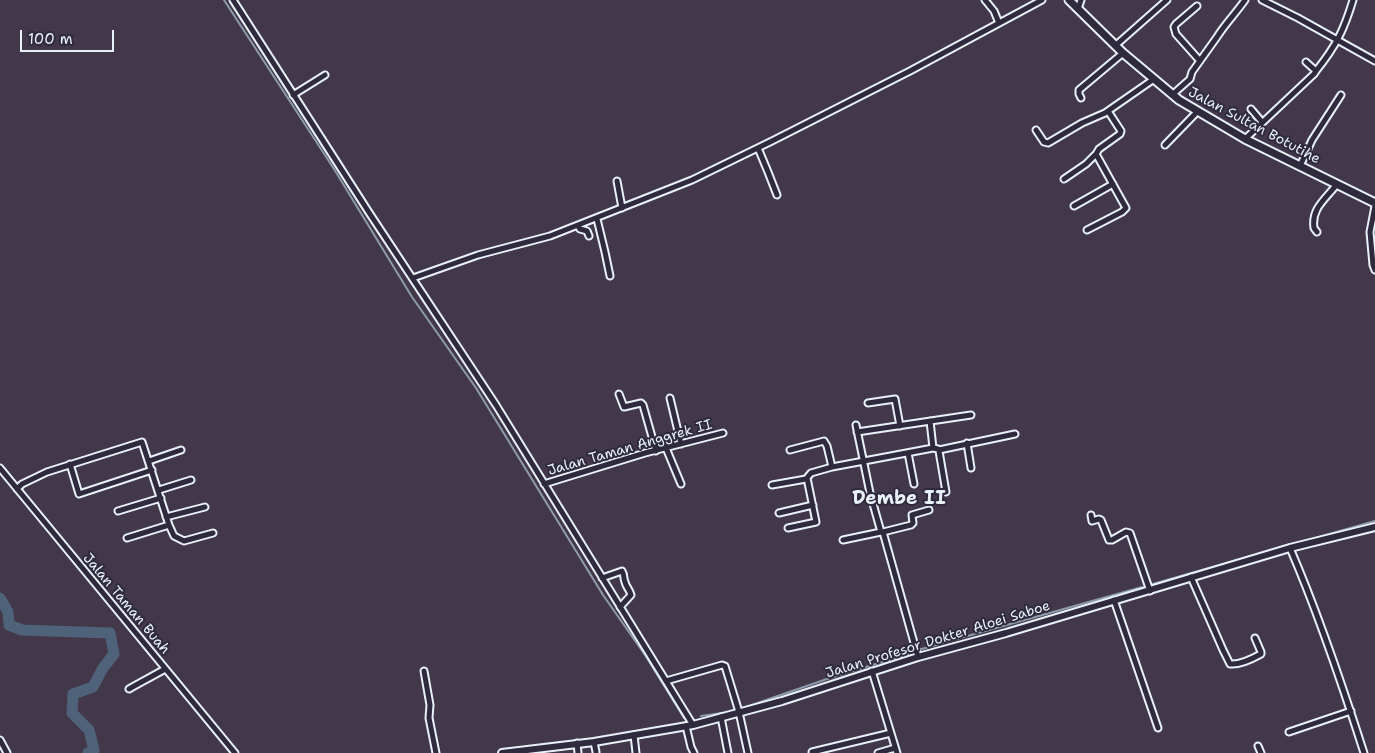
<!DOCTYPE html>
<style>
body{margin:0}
#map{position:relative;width:1375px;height:753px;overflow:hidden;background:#433849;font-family:"Shantell Sans",sans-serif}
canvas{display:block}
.scale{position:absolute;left:20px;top:30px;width:94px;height:22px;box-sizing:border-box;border:2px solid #e8f1f8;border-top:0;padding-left:6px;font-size:15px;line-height:18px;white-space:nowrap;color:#e8f1f8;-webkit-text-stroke:4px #2f2a3d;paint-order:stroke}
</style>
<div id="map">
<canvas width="1375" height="753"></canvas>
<div class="scale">100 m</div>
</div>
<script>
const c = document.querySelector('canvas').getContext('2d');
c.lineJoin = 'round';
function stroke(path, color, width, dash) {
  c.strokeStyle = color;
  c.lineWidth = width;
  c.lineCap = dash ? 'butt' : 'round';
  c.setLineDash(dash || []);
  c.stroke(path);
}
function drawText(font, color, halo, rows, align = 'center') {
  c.font = font + ' "Shantell Sans",sans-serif';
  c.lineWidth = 4;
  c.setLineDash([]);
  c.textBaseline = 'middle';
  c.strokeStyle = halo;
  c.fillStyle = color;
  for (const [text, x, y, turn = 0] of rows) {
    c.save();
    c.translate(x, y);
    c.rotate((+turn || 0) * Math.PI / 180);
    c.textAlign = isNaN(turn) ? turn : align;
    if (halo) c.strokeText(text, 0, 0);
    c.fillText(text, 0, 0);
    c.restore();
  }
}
const stream = new Path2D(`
 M224,0L334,169L412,297L476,388L603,595L645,655L684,718
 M1149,585L1375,521
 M918,650L1142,587
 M740,709L827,679L908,654
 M701,716L729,712`);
const river = new Path2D(`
 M0,598L8,612L9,625L22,630L110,633L114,654L103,668L93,687L73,694L72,713L89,730L94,750L88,753`);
const minor = new Path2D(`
 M233,0L370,214L496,405L693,725
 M985,0L994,11L999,23
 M1262,0L1298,18L1375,61
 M1197,6L1176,24L1174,27L1176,34L1200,61
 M1078,9L1081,0
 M1116,45L1167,0
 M1316,71C1336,46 1344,30 1353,0
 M293,95L325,75
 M1172,95L1190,79L1192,72L1217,37C1225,24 1236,13 1245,0
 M1081,98L1079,94V90L1123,53
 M1251,109L1262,122
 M1036,130L1044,142L1048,143L1082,123L1105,113L1154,79
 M1245,139L1314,74L1316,71L1306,62
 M1165,145L1197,112
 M758,148L768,172L777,195
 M1300,166L1312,140L1341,95
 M1064,179L1086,164L1096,154L1099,149L1120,134L1121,131L1119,128L1108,111
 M617,181L622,208
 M1074,206L1113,184
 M1375,206L1370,232L1373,265L1375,270
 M597,219L605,252L610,276
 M578,226L580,229L587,231L589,236
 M1087,230L1122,212L1126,208L1096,154
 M1317,232L1314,228C1311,208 1326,199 1337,184
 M413,278L478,255L550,236L692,180L772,141L910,71L1042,0
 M619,394L624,407L641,403L643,405L656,451
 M670,398L681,444
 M868,403L895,399L900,426
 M930,421L933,448
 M856,425L870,493L881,532H883L918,657
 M857,432L971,415
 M967,443L971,468
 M666,448L681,484
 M790,450L824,441L827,446L832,467
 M939,450L1015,434
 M908,453L914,484
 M149,461L181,450
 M70,464L79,494L152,470
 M0,468L235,753
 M544,484L645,453L723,433
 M772,485L806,479L811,473L832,467L933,448L938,449L939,451L946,492
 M17,489L22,484L47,472L142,442L169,525L174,536L184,541L213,533
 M159,490L191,480
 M118,511L161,498
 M779,513L813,505
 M1091,515L1092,521L1099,519L1101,520L1109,540H1112L1126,532L1130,533L1150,591
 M166,517L205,507
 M788,528L816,522L807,478
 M883,532L911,525L913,523L912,515L929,510
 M127,538L169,525
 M843,540L881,532
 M1290,548C1319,615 1342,684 1364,753
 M1191,577L1223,650L1230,664C1240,665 1252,659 1261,654V652L1255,638
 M602,578L622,571C625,576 623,578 625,582C626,587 630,590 631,595L620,607
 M1114,600L1158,728
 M424,671L430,705L429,718L436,753
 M872,671L897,753
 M666,681L722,665L725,666L739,712L748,753
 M129,689C141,682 153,676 165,669
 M721,717L728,753
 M686,726L691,747L694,753
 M1289,732L1351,711
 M634,735L636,753
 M0,740L7,753
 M594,742L596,752
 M577,743L578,753
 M1258,746L1261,753
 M812,752L891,733
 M878,753L895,748`);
const tertiary = new Path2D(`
 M502,753L594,742L693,725L782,701L918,657L1006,633L1290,548L1375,527`);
const secondary = new Path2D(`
 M1069,0L1123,53L1179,100L1245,139L1375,203`);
const streetNames = [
 ["Jalan Sultan Botutihe",1254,126,28],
 ["Jalan Taman Anggrek II",630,448,-16],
 ["Jalan Taman Buah",126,604,50],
 ["Jalan Profesor Dokter Aloei Saboe",938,640,-17]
];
const districtNames = [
 ["Dembe II",899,499]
];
stroke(stream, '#8c9cac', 2);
stroke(river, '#4e637a', 11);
stroke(minor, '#e8f1f8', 9);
stroke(tertiary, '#e8f1f8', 10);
stroke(secondary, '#e8f1f8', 11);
stroke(minor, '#2f2a3d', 5);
stroke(tertiary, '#2f2a3d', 6);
stroke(secondary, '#2f2a3d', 7);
drawText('14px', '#e8f1f8', '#2f2a3d', streetNames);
drawText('bold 19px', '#e8f1f8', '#2f2a3d', districtNames);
</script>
